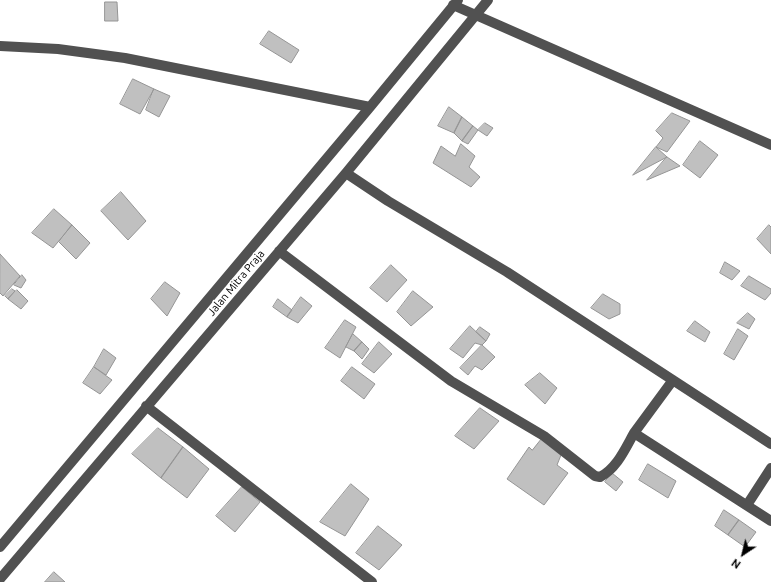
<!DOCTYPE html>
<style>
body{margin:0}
#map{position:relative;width:771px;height:582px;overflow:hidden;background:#fff;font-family:Ubuntu,sans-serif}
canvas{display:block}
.north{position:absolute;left:723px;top:534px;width:40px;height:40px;-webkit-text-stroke:3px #fff;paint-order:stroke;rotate:215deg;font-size:11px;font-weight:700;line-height:16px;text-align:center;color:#000}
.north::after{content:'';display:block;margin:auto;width:14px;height:18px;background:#000;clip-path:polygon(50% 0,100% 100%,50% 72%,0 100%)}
</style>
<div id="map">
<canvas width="771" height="582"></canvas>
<div class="north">N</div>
</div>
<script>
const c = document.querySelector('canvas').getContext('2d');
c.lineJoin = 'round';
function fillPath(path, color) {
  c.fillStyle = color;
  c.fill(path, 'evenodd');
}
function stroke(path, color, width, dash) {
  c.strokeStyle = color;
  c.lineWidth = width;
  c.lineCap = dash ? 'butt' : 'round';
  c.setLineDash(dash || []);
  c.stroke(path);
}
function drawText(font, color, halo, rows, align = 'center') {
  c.font = font + ' Ubuntu,sans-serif';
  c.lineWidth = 3;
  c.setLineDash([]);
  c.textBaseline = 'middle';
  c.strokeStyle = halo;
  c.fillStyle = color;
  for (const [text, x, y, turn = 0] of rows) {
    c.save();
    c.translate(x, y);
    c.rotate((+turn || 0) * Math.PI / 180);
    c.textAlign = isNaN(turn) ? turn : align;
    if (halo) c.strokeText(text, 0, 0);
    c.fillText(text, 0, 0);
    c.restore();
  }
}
const building = new Path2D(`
 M105,2H117L118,21H105Z
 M269,31L299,50L291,63L260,44Z
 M133,79L154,89L140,114L120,104Z
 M154,89L170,96L159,117L146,110Z
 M449,107L462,117L454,133L438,126Z
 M672,113L690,121L667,152L656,147L663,138L656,131Z
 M462,117L473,126L462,141L454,133Z
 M485,123L493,128L487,136L478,130Z
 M473,126L478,130L468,144L462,141Z
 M700,141L718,155L700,178L683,165Z
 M461,144L475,156L469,167L480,177L471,187L433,163L441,146L455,156Z
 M656,147L667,157L633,175Z
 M667,157L680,166L647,180Z
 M121,192L146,221L128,240L101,211Z
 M54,209L72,225L53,248L32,233Z
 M72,225L90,243L76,259L59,242Z
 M769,225L771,227V254L757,239Z
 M0,254L20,276L3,296L0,293Z
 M725,262L740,271L732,280L720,273Z
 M391,265L407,280L387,302L370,288Z
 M22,275L26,280L21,288L14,285Z
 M749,276L771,289V293L765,300L741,286Z
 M165,282L180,293L167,316L151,299Z
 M12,289L15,291L8,299L5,296Z
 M17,290L28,301L21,309L8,299Z
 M413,291L433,307L411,326L397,312Z
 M603,294L620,304V314L609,319L591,308Z
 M301,297L312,306L298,323L287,317Z
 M278,299L292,310L287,317L273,307Z
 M748,313L755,319L749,329L737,323Z
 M345,320L356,327L340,358L325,348Z
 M695,321L710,332L705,342L687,331Z
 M470,326L486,341L482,345L475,343L463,358L450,349Z
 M480,327L490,334L486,341L476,332Z
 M738,329L748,336L734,360L724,354Z
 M353,334L362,342L354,351L346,347Z
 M362,342L369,349L362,359L354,351Z
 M379,342L392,354L374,373L362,364Z
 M482,345L495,357L482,370L475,366L468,375L460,368Z
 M104,349L116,358L106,375L94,367Z
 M94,367L112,380L100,394L83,383Z
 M352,367L375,384L364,399L341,381Z
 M540,373L557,388L545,404L525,385Z
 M480,408L499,421L474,449L455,436Z
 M158,428L183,447L161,478L132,454Z
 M544,436L563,450L557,465L568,473L544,505L507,479L529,447L532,450Z
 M183,447L209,469L187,498L161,478Z
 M648,464L676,481L668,498L639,480Z
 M612,473L623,482L616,491L605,482Z
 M351,484L369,499L345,536L320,522Z
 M242,487L260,502L235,532L216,516Z
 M724,510L739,520L728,535L715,526Z
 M739,520L756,532L745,547L728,535Z
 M378,526L402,545L379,570L356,553Z
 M54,572L65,582H45Z`);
const minor = new Path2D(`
 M453,5L771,145
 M0,46L58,49L125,58L370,107
 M346,173L388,201L507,272L771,444
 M279,251L451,381L544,436L595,476L600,477C617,468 625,449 634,433L771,521
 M146,406L372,582
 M634,433L673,380
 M747,505L771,468
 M0,547L370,107L458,0
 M0,579L346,173L488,0`);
const streetNames = [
 ["Jalan Mitra Praja",236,283,-50]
];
fillPath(building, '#c0c0c0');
stroke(building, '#959595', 1);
stroke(minor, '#515151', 10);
drawText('11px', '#000', '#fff', streetNames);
</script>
